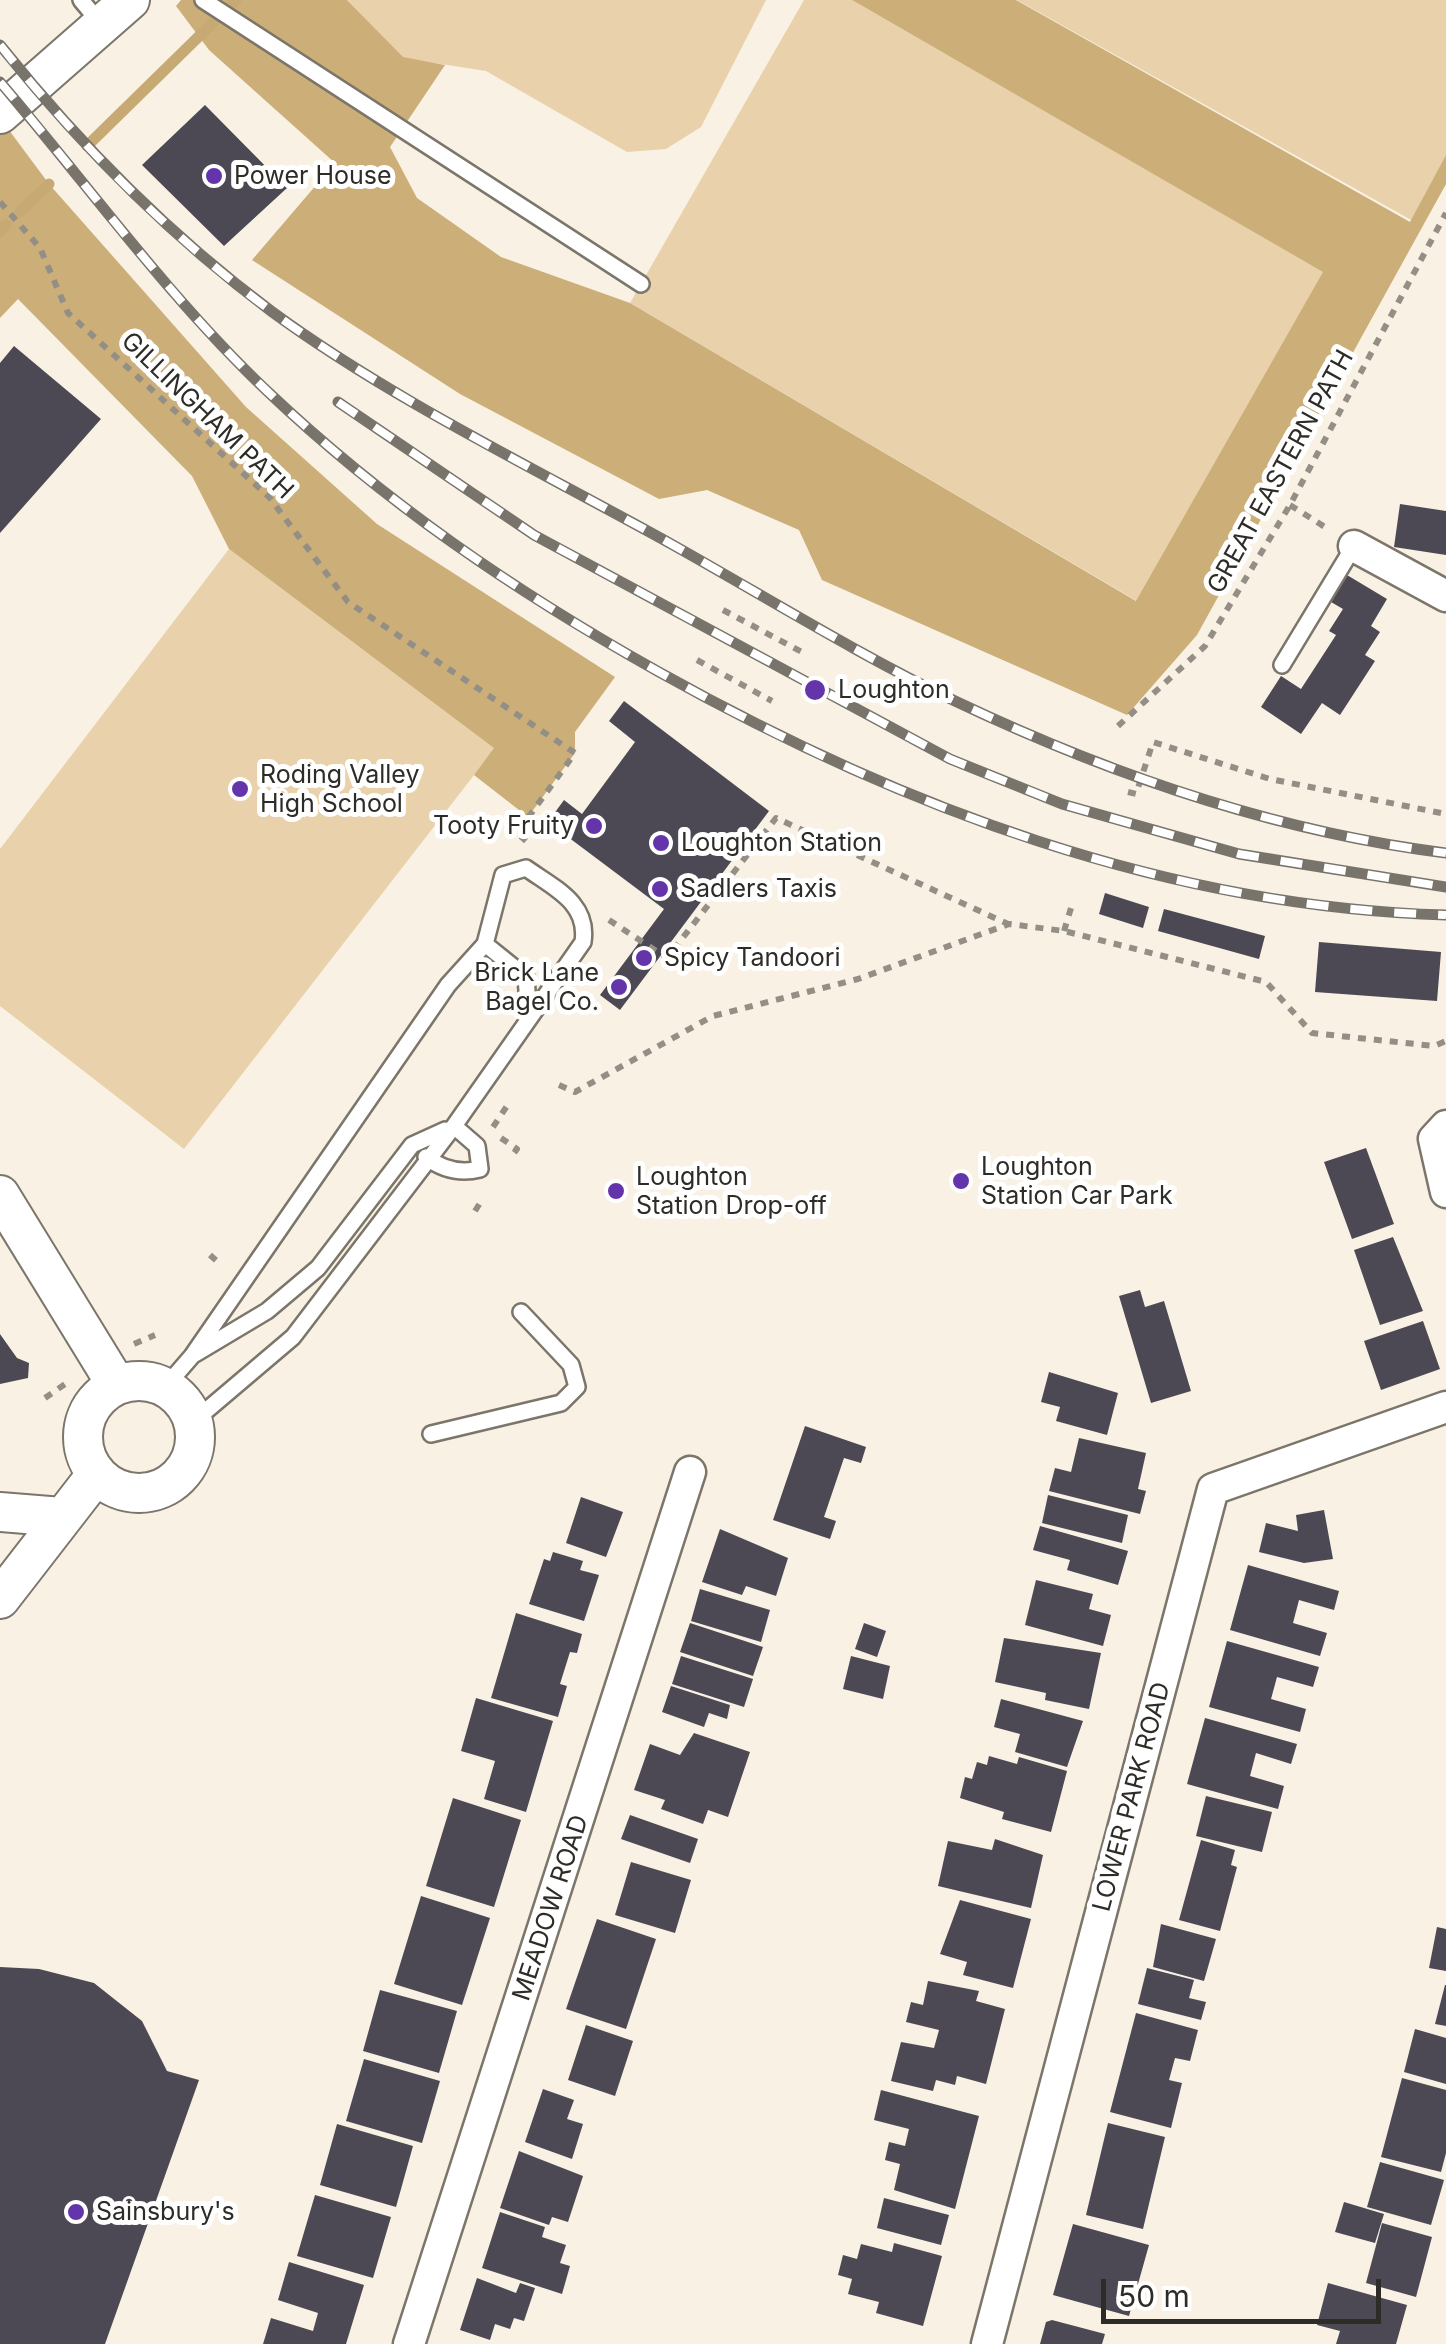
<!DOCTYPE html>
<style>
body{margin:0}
#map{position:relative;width:1446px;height:2344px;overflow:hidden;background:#f8f1e4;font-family:Inter,sans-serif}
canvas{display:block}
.scale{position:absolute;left:1101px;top:2279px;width:280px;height:45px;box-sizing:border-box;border:5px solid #2e2c27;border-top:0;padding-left:12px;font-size:30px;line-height:35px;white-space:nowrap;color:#2e2c27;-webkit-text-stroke:8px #fff;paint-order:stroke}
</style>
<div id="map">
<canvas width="1446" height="2344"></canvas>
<div class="scale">50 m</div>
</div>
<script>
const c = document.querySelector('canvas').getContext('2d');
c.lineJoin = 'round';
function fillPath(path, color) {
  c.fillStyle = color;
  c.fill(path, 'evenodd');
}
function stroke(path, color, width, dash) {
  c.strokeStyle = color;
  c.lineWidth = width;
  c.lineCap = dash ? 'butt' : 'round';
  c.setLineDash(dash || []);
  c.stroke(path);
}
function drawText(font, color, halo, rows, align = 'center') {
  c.font = font + ' Inter,sans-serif';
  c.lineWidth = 10;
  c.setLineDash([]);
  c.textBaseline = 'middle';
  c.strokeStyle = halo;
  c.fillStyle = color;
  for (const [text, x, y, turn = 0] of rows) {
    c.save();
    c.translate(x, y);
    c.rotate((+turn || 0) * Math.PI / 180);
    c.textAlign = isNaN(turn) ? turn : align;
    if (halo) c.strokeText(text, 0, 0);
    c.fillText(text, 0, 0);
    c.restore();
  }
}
const green = new Path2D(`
 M347,0H766L701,127L666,149L627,152L486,71L403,58Z
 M804,0H852L1324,272L1137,601L630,303Z
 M1017,0H1446V156L1413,221Z
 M229,549L495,748L184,1149L0,1006V849Z`);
const forest = new Path2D(`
 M181,0H347L403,57L445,65L390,147L417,198L501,257L630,303L1136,601L1323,272L852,0H1016L1410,222L1446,155V184L1197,635L1127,715L822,580L799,530L707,490L659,499L460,394L252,260L335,163L209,50L176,6Z
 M0,118L49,184L246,407L377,524L615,677L575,732V753L528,817L474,775L494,748L229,549L192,476L18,299L0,318Z`);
const stream = new Path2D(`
 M87,146L236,0
 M20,212L49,184
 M0,232L6,225`);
const building = new Path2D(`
 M205,105L287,188L224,246L142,165Z
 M14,346L101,419L0,533V363Z
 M1400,504L1446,511V555L1394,547Z
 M1347,575L1387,599L1371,626L1380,632L1365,655L1375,661L1340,715L1322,703L1301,734L1261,707L1281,676L1301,689L1336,635L1329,631L1343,609L1331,602Z
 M624,701L769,811L620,1010L600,995L664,909L548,822L564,800L582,814L635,742L609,721Z
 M1105,893L1149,907L1143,928L1099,914Z
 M1164,909L1265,936L1259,959L1158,931Z
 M1319,942L1441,952L1437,1001L1315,992Z
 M1366,1148L1394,1224L1352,1239L1324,1162Z
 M1393,1237L1423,1311L1380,1325L1354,1250Z
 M1140,1290L1145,1307L1164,1301L1191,1391L1151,1403L1119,1296Z
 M1423,1321L1440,1369L1381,1390L1364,1341Z
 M0,1334L17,1358L29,1363L28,1378L0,1384Z
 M1049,1372L1118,1393L1107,1435L1056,1421L1060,1407L1041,1402Z
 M805,1426L866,1447L861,1463L844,1458L824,1517L836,1521L830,1539L773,1520Z
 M1079,1438L1146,1453L1138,1489L1146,1491L1140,1514L1049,1491L1055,1468L1071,1472Z
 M1048,1495L1128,1515L1122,1543L1042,1523Z
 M581,1497L623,1512L606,1557L566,1543Z
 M1324,1510L1333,1559L1304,1563L1259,1552L1266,1523L1298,1531L1296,1515Z
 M1040,1526L1128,1551L1118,1585L1067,1570L1070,1560L1033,1550Z
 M720,1529L788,1558L776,1596L746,1586L742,1595L702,1582Z
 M553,1552L583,1561L580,1570L599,1575L584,1621L529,1604L544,1559L550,1561Z
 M1248,1565L1339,1591L1334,1610L1299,1600L1293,1623L1327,1633L1320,1656L1230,1630Z
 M1036,1580L1093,1594L1089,1609L1111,1615L1103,1646L1025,1625Z
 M700,1589L770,1610L761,1642L691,1621Z
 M516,1613L582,1634L577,1653L570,1652L560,1684L567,1686L558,1717L491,1698Z
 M690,1623L763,1647L753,1676L680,1652Z
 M864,1623L886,1631L877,1657L855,1649Z
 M1004,1638L1101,1653L1089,1709L1045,1700L1046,1693L995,1682Z
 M1227,1641L1319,1667L1313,1687L1277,1677L1271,1699L1306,1709L1300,1732L1209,1707Z
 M681,1656L753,1679L744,1707L672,1684Z
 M851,1656L890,1666L883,1699L843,1689Z
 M671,1686L730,1705L727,1719L709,1713L704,1727L662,1712Z
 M476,1698L553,1721L526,1812L484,1799L495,1761L461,1751Z
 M1001,1699L1083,1721L1067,1767L1015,1752L1020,1734L994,1727Z
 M1205,1718L1297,1744L1291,1764L1256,1753L1250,1776L1284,1786L1278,1809L1187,1784Z
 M694,1733L750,1752L728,1817L708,1810L703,1824L661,1809L665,1800L634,1790L650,1744L680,1755Z
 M989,1756L1017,1764L1019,1757L1067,1771L1051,1832L1002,1819L1004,1812L960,1798L965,1777L972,1779L977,1762L987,1765Z
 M1206,1796L1272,1812L1262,1852L1196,1836Z
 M453,1798L521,1820L494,1907L426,1886Z
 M630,1815L698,1839L690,1863L621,1839Z
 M995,1839L1043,1855L1031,1908L938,1886L948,1841L992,1850Z
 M1201,1840L1235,1850L1231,1865L1237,1867L1220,1931L1179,1920Z
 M631,1862L691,1880L675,1933L615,1915Z
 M421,1896L490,1918L462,2005L394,1984Z
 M960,1900L1031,1919L1013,1988L963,1975L967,1962L940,1954Z
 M597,1919L656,1939L626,2029L566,2009Z
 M1161,1924L1216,1939L1204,1981L1153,1967Z
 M1437,1927L1446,1929V1971L1429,1968Z
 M0,1967L39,1969L94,1983L142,2021L167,2071L199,2080L105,2344H0Z
 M1147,1968L1194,1980L1189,1998L1206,2002L1201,2020L1138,2004Z
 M928,1981L979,1991L976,2001L1005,2009L986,2084L957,2076L955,2085L936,2080L933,2091L891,2081L901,2042L934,2048L939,2030L906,2022L911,2002L923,2005Z
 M1445,1985H1446V2026L1435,2024Z
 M380,1990L457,2011L439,2073L363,2051Z
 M1136,2013L1198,2030L1190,2061L1175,2058L1169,2080L1182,2083L1171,2128L1110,2112Z
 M586,2025L633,2041L615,2096L568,2080Z
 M1415,2029L1446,2038V2084L1404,2072Z
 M364,2059L440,2081L422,2143L346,2121Z
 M1402,2078L1446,2090V2153L1441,2172L1381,2157Z
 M543,2089L574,2100L567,2119L583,2124L572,2159L525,2142Z
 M881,2090L979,2116L955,2209L894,2190L900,2164L885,2160L889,2142L905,2146L909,2129L874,2120Z
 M1108,2123L1165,2137L1143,2229L1086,2215Z
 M337,2124L413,2146L396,2207L320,2185Z
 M519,2151L583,2176L568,2222L552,2217L549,2225L500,2208Z
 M1380,2162L1444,2180L1431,2225L1367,2207Z
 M315,2195L391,2217L373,2278L297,2256Z
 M884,2198L949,2215L941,2245L877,2228Z
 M1344,2202L1384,2214L1375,2243L1335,2232Z
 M500,2212L545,2227L542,2237L566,2245L560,2263L570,2266L562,2294L482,2268Z
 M1382,2223L1432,2237L1416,2297L1366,2283Z
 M1073,2224L1149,2245L1129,2316L1053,2295Z
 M894,2243L942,2256L923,2326L876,2313L879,2302L848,2294L852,2279L838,2275L843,2255L857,2259L861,2244L892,2252Z
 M289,2262L364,2285L346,2344H263L271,2318L313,2331L318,2313L278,2300Z
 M477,2278L516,2293L520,2283L535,2288L524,2321L514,2318L510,2329L495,2324L490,2340L460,2330Z
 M1328,2283L1407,2305L1396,2344H1336L1340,2331L1317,2325Z
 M1052,2320L1105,2334L1102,2344H1040L1046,2322Z`);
const path = new Path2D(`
 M0,202L40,248L68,313L269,497L348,602L575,753L517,833L526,841
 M1290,505L1328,529
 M723,610L802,652
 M697,660L772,701
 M1118,726L1205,646L1290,505L1446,213
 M1128,792L1136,794L1153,742L1270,779L1446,814
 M609,920L667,958L776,818L1008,924
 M1064,931L1071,908
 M559,1085L575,1092L713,1016L858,979L1009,924L1064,931L1266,982L1312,1033L1434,1046L1446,1041
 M493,1127L509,1103
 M501,1138L517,1149L514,1153
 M475,1211L480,1203
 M210,1255L220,1264
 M134,1344L155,1335
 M45,1398L71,1380`);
const service = new Path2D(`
 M81,0L101,24
 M203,0L641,284
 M1282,665L1354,546
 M485,944L526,977L529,1018
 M426,1157C443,1170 460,1174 480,1169L477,1146L454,1126
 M195,1354L267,1311L318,1268L412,1145L445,1130
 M166,1386L192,1356L448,985L485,944L503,875L526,868C554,888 589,903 583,942L454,1126L293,1337L194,1421
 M431,1434L561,1403L577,1387L571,1365L521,1312`);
const minor = new Path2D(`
 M1354,546L1446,596
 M1446,1126L1434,1139L1446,1192
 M409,2344L690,1472
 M987,2344L1213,1489L1446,1407`);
const tertiary = new Path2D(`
 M0,114L130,0
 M0,1195L116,1384
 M83 1437a56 56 0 1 1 112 0a56 56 0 1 1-112 0Z
 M0,1512L62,1517
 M0,1599L96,1475`);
const rail = new Path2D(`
 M0,45C80,145 168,234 271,311C392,400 542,472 673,545C766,597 859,655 955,701C1109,774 1277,832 1446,853
 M0,82C88,185 168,297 266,390C385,503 516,592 659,672C901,807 1166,907 1446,915
 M338,402L534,535L950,759L1062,804L1239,854L1446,887`);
const markers = [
 [214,176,10,"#6434ab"],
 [815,690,12,"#6434ab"],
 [240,789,10,"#6434ab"],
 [594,826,10,"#6434ab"],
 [661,843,10,"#6434ab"],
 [660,889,10,"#6434ab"],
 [644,958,10,"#6434ab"],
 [619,987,10,"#6434ab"],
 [961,1181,10,"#6434ab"],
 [616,1191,10,"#6434ab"],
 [76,2212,10,"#6434ab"]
];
const poiNames = [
 ["Power House",234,176],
 ["Loughton",838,690],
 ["Roding Valley",260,775],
 ["High School",260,804],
 ["Tooty Fruity",574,826,"right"],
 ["Loughton Station",681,843],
 ["Sadlers Taxis",680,889],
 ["Spicy Tandoori",664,958],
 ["Brick Lane",599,973,"right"],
 ["Bagel Co.",599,1002,"right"],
 ["Loughton",981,1167],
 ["Station Car Park",981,1196],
 ["Loughton",636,1177],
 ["Station Drop-off",636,1206],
 ["Sainsbury's",96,2212]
];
const streetNames = [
 ["GILLINGHAM PATH",207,416,44],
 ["GREAT EASTERN PATH",1281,472,-61],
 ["LOWER PARK ROAD",1132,1797,-75],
 ["MEADOW ROAD",551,1908,-72]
];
fillPath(green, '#e9d2ab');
fillPath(forest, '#ccae78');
stroke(stream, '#c7a974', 11);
fillPath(building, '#4c4954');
stroke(service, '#7b756a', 20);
stroke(minor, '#7b756a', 35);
stroke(tertiary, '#7b756a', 42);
stroke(path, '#948f86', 6, [8, 8]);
stroke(service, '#fff', 15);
stroke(minor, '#fff', 30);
stroke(tertiary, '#fff', 38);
stroke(rail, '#78746c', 11);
stroke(rail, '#fff', 8, [22]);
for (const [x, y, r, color] of markers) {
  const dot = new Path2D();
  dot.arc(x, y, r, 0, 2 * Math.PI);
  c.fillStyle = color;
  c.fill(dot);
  stroke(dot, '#fff', 4);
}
drawText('25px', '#2e2c27', '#fff', poiNames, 'left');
drawText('25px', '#2e2c27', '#fff', streetNames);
</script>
